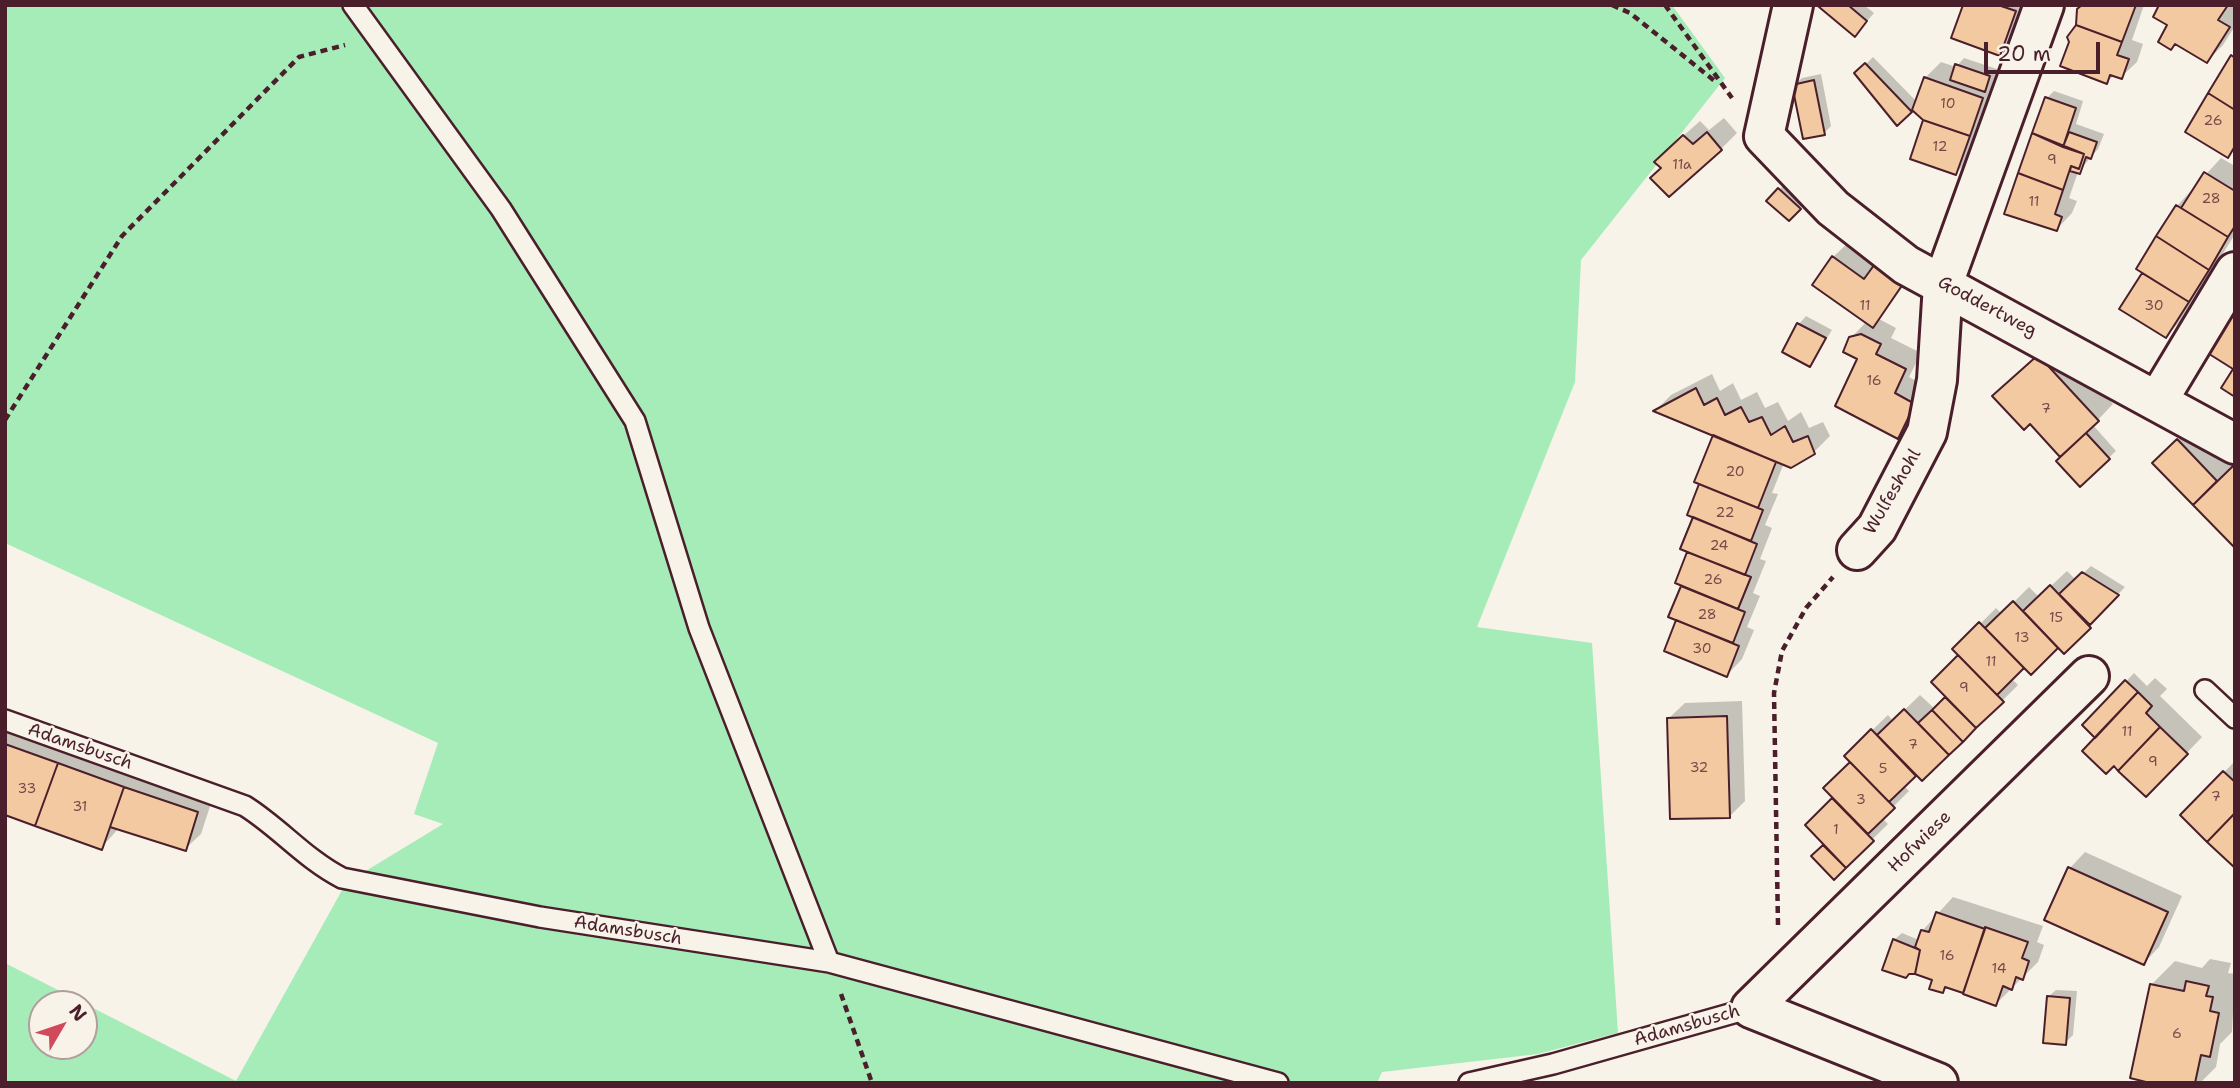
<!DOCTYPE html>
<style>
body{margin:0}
#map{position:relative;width:2240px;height:1088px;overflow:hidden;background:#f7f3e8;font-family:"Shantell Sans",sans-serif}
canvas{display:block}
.frame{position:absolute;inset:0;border:7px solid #4a1f2b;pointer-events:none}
.north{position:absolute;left:28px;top:990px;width:70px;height:70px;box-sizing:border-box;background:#f7f3e8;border:2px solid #b29e9c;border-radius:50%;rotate:51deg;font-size:19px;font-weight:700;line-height:28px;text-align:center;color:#4a1f2b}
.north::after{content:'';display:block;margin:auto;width:24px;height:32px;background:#d1495b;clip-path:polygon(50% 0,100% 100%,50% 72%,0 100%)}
.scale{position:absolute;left:1984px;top:42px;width:116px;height:32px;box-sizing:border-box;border:4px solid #4a1f2b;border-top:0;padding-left:9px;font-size:21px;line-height:24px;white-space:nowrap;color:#4a1f2b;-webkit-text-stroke:5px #f7f3e8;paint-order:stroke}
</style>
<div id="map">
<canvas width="2240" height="1088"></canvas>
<div class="frame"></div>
<div class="north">N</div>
<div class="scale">20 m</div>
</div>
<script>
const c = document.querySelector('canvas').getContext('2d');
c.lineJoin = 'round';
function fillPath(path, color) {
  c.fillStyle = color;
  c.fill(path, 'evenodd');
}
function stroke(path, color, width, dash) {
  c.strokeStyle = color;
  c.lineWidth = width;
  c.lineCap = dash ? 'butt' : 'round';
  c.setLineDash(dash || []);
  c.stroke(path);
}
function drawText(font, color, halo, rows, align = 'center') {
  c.font = font + ' "Shantell Sans",sans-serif';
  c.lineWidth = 5;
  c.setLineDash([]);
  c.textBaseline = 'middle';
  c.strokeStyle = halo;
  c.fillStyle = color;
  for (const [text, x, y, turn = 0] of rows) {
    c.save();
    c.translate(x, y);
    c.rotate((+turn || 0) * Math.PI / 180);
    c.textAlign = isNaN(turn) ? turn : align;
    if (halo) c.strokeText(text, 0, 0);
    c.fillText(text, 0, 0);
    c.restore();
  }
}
const green = new Path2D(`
 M5,5H1672L1725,78L1581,260L1575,382L1477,627L1592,643L1618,1033L1538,1054L1382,1072L1377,1083H5V963L236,1081L346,883L443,824L414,814L438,743L5,543ZM42,1004H84V1046H42Z`);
const shadow = new Path2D(`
 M1823,5H1864L1874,13L1862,27Z
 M1965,5H2027L2015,38L2000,54Z
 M2083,5H2144L2132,40L2143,44L2137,62L2121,77L2114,75L2107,82L2078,22Z
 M2161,5H2235V26L2223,45L2207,61L2170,24Z
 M1873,57L1917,102L1925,78L1941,62L1956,67L1964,58L1997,69L1993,81L1998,82L1971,157L1956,173L1925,119L1913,108L1897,123L1856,74Z
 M1821,74L1831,126L1824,133L1794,85L1802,78Z
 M2054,91L2083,101L2076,124L2104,134L2098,149L2078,172L2069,198L2077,201L2072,213L2057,229L2006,213L2047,98Z
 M1724,118L1737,133L1721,149L1663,167L1672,146L1700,121L1709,130Z
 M2221,158L2235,166V234L2182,320L2166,336L2121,309L2144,273L2177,206Z
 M1787,182L1807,200L1789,219L1769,200Z
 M1849,242L1919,265L1879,319L1896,328L1891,338L1921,353L1909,377L1929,388L1914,421L1898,436L1851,338L1867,321L1833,257Z
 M1806,316L1832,330L1810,365L1799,324Z
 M2054,340L2113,404L2093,425L2116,451L2080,485L2069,446L1995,396Z
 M1712,374L1720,391L1733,383L1741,400L1757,392L1765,408L1778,402L1788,421L1801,412L1809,428L1823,422L1830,436L1814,452L1784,463L1772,493L1778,494L1765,525L1772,528L1760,559L1766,561L1753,593L1760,596L1747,627L1754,630L1742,659L1727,675L1678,619L1670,616L1683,585L1677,582L1689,551L1715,434L1656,410L1671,395Z
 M2193,425L2235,466V545L2155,463Z
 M2091,566L2125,587L2064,652L2058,645L2031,672L2024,665L2011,678L2018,685L2003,700L1922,779L1916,773L1903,785L1909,791L1882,818L1888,824L1834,877L1813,856L1826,844L1807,825L1835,798L1862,740L1888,715L1893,721L1920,695L1935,709L1947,697L1960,655L1955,649L1996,608L2002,614L2029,587L2039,597L2067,571L2076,580Z
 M2134,673L2147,686L2155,678L2167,689L2160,696L2202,737L2162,779L2104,731L2085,725Z
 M1742,701L1745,801L1729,817L1669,718L1685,703Z
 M5,723L213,797L201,834L185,849L119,828L101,848L5,813Z
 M2235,761V865L2183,815Z
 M2085,852L2182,896L2159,947L2144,963L2070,868Z
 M1953,897L2043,926L2037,942L2044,945L2038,962L1996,1004L1947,986L1942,991L1934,979L1894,940L1902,933L1919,940L1922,931Z
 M2210,959L2231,963L2228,973L2235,974L2232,1032L2220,1044L2216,1067L2200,1083H2158L2152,984L2175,961L2202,968Z
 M2056,990L2077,991L2073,1035L2065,1043L2048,997Z`);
const building = new Path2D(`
 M1820,5H1848L1867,21L1855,37L1819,7Z
 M1963,5H1998L2016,11L2000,56L1951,38Z
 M2082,5H2136L2122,42L2076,25L2077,9Z
 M2159,5H2228L2218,20L2230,27L2207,63L2175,44L2171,50L2158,42L2167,25L2153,17Z
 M2076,25L2122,42L2117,55L2129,59L2122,79L2110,75L2107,84L2060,66L2069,42L2067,37Z
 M2231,55L2235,58V110L2208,93Z
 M1865,63L1912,112L1897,126L1854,73Z
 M1955,64L1990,76L1985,92L1950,80Z
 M1924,77L1983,98L1970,136L1923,120L1912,110Z
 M1814,80L1825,135L1803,139L1792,85Z
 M2208,93L2235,110V146L2228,158L2185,132Z
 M2045,97L2076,108L2063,147L2032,133Z
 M1923,120L1970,136L1956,175L1910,159Z
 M1707,132L1722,150L1669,197L1650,178L1661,168L1654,162L1683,135L1693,144Z
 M2069,132L2097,142L2091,159L2086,157L2080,174L2070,171L2071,166L2079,169L2084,154L2063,147Z
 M2032,133L2084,154L2079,169L2071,166L2063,190L2018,173Z
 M2204,172L2235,191V226L2228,237L2181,208Z
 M2018,173L2063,190L2055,214L2062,217L2057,231L2004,214Z
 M1778,188L1801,209L1789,221L1766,201Z
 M2176,205L2228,237L2209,270L2156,236Z
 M2156,236L2209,270L2189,302L2136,269Z
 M1832,256L1864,279L1877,261L1905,281L1873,328L1812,285Z
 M2142,273L2189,302L2166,338L2119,309Z
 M2235,305V397L2221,388L2233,369L2206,352Z
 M1797,323L1826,338L1810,367L1782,352Z
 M1861,334L1881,344L1876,354L1906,369L1895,393L1915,404L1898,439L1835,406L1857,359L1843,352L1849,337Z
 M2038,355L2099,421L2060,457L2030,424L2024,430L1992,396Z
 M1696,388L1704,405L1717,398L1725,415L1741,407L1749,422L1762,417L1771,435L1785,426L1793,442L1808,436L1815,454L1791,468L1653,411Z
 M2086,433L2110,459L2080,487L2056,461Z
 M1713,435L1776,462L1758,508L1694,482Z
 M2177,439L2217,481L2193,505L2152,463Z
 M2233,466L2235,467V548L2193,505Z
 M1699,484L1763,510L1751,541L1687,515Z
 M1693,517L1757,544L1745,575L1680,549Z
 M1687,552L1751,577L1738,609L1675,583Z
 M2082,572L2119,595L2090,625L2059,594Z
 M2050,585L2091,628L2064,654L2023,611Z
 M1681,586L1745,612L1733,643L1668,617Z
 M2013,601L2058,648L2031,675L1985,628Z
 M1676,620L1739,646L1727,677L1664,651Z
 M1979,622L2024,668L1997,695L1952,649Z
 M1958,655L2004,702L1976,728L1931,682Z
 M2125,680L2138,692L2095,738L2082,725Z
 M2138,692L2152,706L2146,713L2160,727L2118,771L2114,766L2106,774L2082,751Z
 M1945,697L1976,728L1963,742L1932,710Z
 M1904,709L1949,755L1922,781L1877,735Z
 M1932,710L1963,742L1949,755L1918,723Z
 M1727,716L1730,818L1670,819L1667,718Z
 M2160,727L2188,754L2146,797L2118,771Z
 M1871,729L1916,776L1889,802L1844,756Z
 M5,744L58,763L35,826L5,815Z
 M1850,762L1895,808L1868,834L1823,788Z
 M58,763L124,787L102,850L35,826Z
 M2223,771L2235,782V813L2207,842L2180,815Z
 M124,787L198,812L186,851L110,827Z
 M1832,798L1874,841L1846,868L1805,825Z
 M2235,813V868L2207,842Z
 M1823,845L1846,868L1834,880L1811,856Z
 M2068,867L2168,912L2144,965L2044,920Z
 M1936,912L1985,929L1963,993L1945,987L1943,993L1929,989L1932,980L1915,974L1920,950L1915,947L1921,930L1929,932Z
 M1985,927L2028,942L2022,958L2029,961L2023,980L2016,977L2012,990L2003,986L1996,1006L1963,994Z
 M1893,939L1920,950L1915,974H1909L1906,978L1882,970Z
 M2186,981L2209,986L2206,996L2213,997L2210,1011L2219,1013L2210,1057L2201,1055L2195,1083H2150L2130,1078L2150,984L2184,991Z
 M2047,996L2070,998L2066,1045L2043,1043Z`);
const path = new Path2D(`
 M1612,5L1630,13L1716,82
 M1665,5L1732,98
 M5,420L122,236L299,57L345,45
 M1778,925L1774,693L1782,651L1806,608L1833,577
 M841,994L872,1083`);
const service = new Path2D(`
 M353,5L501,209L635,421L699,628L829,962
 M2205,690L2235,718
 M5,720L245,806C280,828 305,859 342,878L540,917L829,962L1278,1083
 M1469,1083L1553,1064L1751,1008`);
const minor = new Path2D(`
 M1793,5L1764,136L1833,208L1906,265L2235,444
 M2158,400L2235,272
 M1857,550L1877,528L1927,432L1937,380L1943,284L2044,5
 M1938,1083L1751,1008L2089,676`);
const numberNames = [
 ["10",1948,104],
 ["26",2213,121],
 ["12",1940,147],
 ["9",2052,160],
 ["11a",1682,165],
 ["28",2211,199],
 ["11",2034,202],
 ["11",1865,306],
 ["30",2154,306],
 ["16",1874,381],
 ["7",2046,409],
 ["20",1735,472],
 ["22",1725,513],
 ["24",1719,546],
 ["26",1713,580],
 ["28",1707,615],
 ["15",2056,618],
 ["13",2022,638],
 ["30",1702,649],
 ["11",1991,662],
 ["9",1964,688],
 ["11",2127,732],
 ["7",1913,745],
 ["9",2153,762],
 ["32",1699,768],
 ["5",1883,769],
 ["33",27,789],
 ["7",2216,797],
 ["3",1861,800],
 ["31",80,807],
 ["1",1836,830],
 ["16",1947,956],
 ["14",1999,969],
 ["6",2177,1034]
];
const streetNames = [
 ["Goddertweg",1987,307,28],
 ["Wulfeshohl",1893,492,-60],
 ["Adamsbusch",80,747,19],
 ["Hofwiese",1920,842,-44],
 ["Adamsbusch",628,931,9],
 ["Adamsbusch",1687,1026,-16]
];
fillPath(green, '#a6ecb8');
fillPath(shadow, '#0003');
fillPath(building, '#f2c9a1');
stroke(building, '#4a1f2b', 2);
stroke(service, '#4a1f2b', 24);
stroke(minor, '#4a1f2b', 44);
stroke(path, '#4a1f2b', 4.5, [7, 5]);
stroke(service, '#f7f3e8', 19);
stroke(minor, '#f7f3e8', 38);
drawText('14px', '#744a48', null, numberNames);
drawText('18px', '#4a1f2b', '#f7f3e8', streetNames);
</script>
